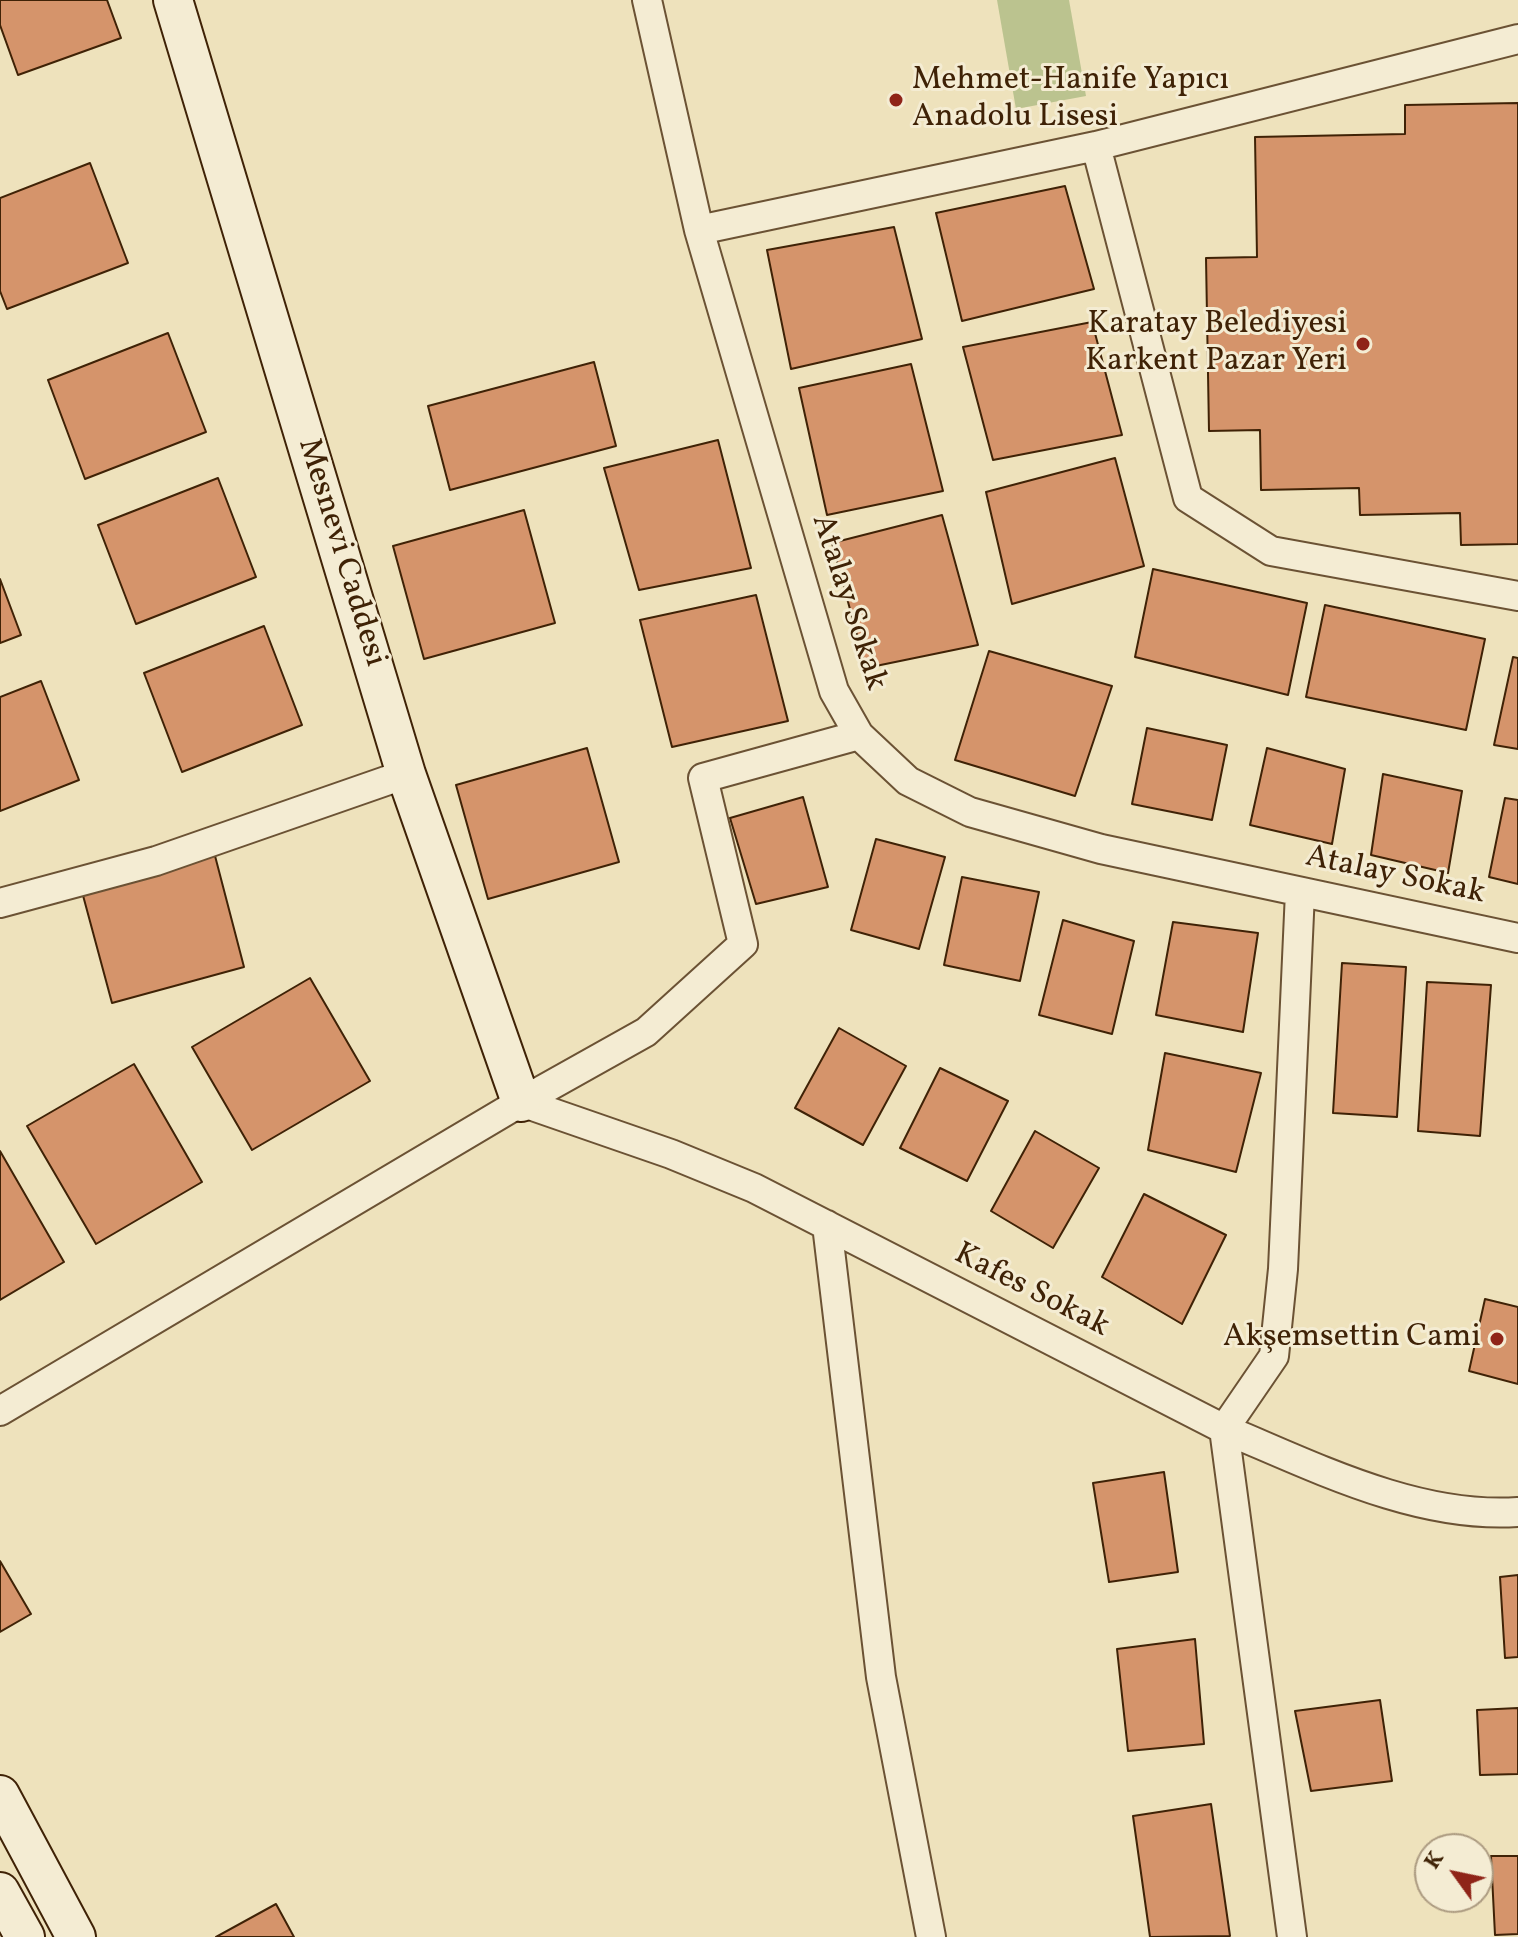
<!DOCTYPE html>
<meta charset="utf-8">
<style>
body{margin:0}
#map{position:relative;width:1518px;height:1937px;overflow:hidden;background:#eee2bc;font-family:Vollkorn,serif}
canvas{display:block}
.north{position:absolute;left:1414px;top:1833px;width:80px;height:80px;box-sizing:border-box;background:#f4ecd3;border:2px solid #ac9b81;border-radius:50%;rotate:303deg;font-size:22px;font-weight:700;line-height:32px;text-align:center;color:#3f2206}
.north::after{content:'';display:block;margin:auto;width:28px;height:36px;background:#8f2418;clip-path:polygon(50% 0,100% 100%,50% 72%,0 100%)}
</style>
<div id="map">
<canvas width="1518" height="1937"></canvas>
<div class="north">K</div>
</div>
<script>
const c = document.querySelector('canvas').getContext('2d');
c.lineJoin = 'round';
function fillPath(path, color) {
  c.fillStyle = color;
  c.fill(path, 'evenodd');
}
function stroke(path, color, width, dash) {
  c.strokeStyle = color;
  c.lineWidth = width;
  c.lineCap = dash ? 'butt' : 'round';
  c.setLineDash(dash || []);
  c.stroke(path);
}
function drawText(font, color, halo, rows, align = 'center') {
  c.font = font + ' Vollkorn,serif';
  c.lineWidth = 6;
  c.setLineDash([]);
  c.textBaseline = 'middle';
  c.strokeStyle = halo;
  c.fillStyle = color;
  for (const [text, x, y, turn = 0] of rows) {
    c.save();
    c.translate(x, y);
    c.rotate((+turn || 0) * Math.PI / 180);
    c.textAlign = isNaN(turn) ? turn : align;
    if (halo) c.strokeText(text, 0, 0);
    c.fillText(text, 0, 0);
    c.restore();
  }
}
const green = new Path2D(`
 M997,0H1069L1086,96L1016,109Z`);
const building = new Path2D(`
 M0,0H107L121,38L18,75L0,25Z
 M1518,103V544L1461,545L1460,513L1360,515L1359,488L1261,490L1260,430L1209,431L1206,258L1257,257L1255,137L1405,134V105Z
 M90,163L128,263L7,309L0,291V198Z
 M1065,186L1094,289L962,321L936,213Z
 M894,227L922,339L791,369L767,250Z
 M1092,322L1122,435L993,460L963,347Z
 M168,333L206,432L85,479L48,380Z
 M594,362L616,446L450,490L428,406Z
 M911,364L943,491L827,515L799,388Z
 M718,440L751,568L639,590L604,468Z
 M1115,458L1144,566L1012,604L986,492Z
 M218,478L256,577L136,624L98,525Z
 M524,510L555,623L424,659L393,546Z
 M942,515L978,645L866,668L832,543Z
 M1153,569L1307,603L1288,695L1135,657Z
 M0,579L21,635L0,643Z
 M756,595L788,721L672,747L640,620Z
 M1325,605L1485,639L1466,730L1306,697Z
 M264,626L302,725L182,772L144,673Z
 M989,651L1112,686L1075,796L955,760Z
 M1513,657L1518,658V749L1494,745Z
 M41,681L79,780L0,811V697Z
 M1147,728L1227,745L1212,820L1132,804Z
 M587,748L619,862L488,899L456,785Z
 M1267,748L1345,769L1332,844L1250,825Z
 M1383,774L1462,791L1448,873L1371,855Z
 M803,797L828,887L756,904L730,818Z
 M1505,798L1518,800V884L1489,877Z
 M876,839L945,857L919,949L851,930Z
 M214,852L244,967L112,1003L81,888Z
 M962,877L1039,892L1020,981L944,965Z
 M1063,920L1134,941L1112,1034L1039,1015Z
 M1173,922L1258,933L1243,1032L1156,1015Z
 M1342,963L1406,967L1397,1117L1333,1113Z
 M310,978L370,1081L252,1150L192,1047Z
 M1427,982L1491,985L1480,1136L1418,1131Z
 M839,1028L906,1066L863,1145L795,1108Z
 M1165,1053L1261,1073L1236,1172L1148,1150Z
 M134,1064L202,1182L96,1244L27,1126Z
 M940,1068L1008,1101L967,1181L900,1148Z
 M1035,1131L1099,1168L1053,1248L991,1211Z
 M0,1151L64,1262L0,1300Z
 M1144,1194L1226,1235L1182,1324L1102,1277Z
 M1485,1299L1518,1307V1384L1469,1371Z
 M1164,1472L1178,1572L1109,1582L1093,1483Z
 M0,1561L31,1614L0,1632Z
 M1518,1575V1657L1505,1658L1500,1577Z
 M1195,1639L1204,1744L1128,1751L1117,1649Z
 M1380,1700L1392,1781L1311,1791L1295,1711Z
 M1518,1708V1774L1480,1775L1477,1710Z
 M1211,1804L1230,1936L1150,1937L1133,1816Z
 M1491,1856H1518V1934L1495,1935Z
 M276,1904L294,1937H216Z`);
const street = new Path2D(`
 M647,0L699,230L834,691L859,735L908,781L970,812L1101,849L1518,938
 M1096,146L1188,498L1271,551L1518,596
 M699,230L1096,146L1518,39
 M0,903L156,861L406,774
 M521,1102L671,1154L754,1188L1224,1429C1315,1467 1417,1519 1518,1512
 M827,1225L881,1677L931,1937
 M0,1411L521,1102L646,1032L743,944L703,778L859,735
 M1292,1937L1224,1429L1274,1356L1283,1269L1300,892`);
const secondary = new Path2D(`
 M173,0L406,774L521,1102
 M0,1795L76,1937
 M0,1892L25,1937`);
const markers = [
 [896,100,8,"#8f2418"],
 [1363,344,8,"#8f2418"],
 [1497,1339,8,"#8f2418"]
];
const poiNames = [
 ["Mehmet-Hanife Yapıcı",912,82,"left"],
 ["Anadolu Lisesi",912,119,"left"],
 ["Karatay Belediyesi",1347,326],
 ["Karkent Pazar Yeri",1347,363],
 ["Akşemsettin Cami",1481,1339]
];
const streetNames = [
 ["Mesnevi Caddesi",340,553,73],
 ["Atalay Sokak",847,603,72],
 ["Atalay Sokak",1395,877,12],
 ["Kafes Sokak",1031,1292,27]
];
fillPath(green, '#bbc38f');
fillPath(building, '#d5946b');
stroke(building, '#3f2206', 2);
stroke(street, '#6b5234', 32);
stroke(secondary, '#3f2206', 42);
stroke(street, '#f4ecd3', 28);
stroke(secondary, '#f4ecd3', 38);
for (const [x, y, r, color] of markers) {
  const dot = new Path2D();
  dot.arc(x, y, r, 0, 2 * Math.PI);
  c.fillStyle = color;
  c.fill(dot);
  stroke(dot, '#f4ecd3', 3);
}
drawText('32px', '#3f2206', '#f4ecd3', poiNames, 'right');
drawText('32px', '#3f2206', '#f4ecd3', streetNames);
</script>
